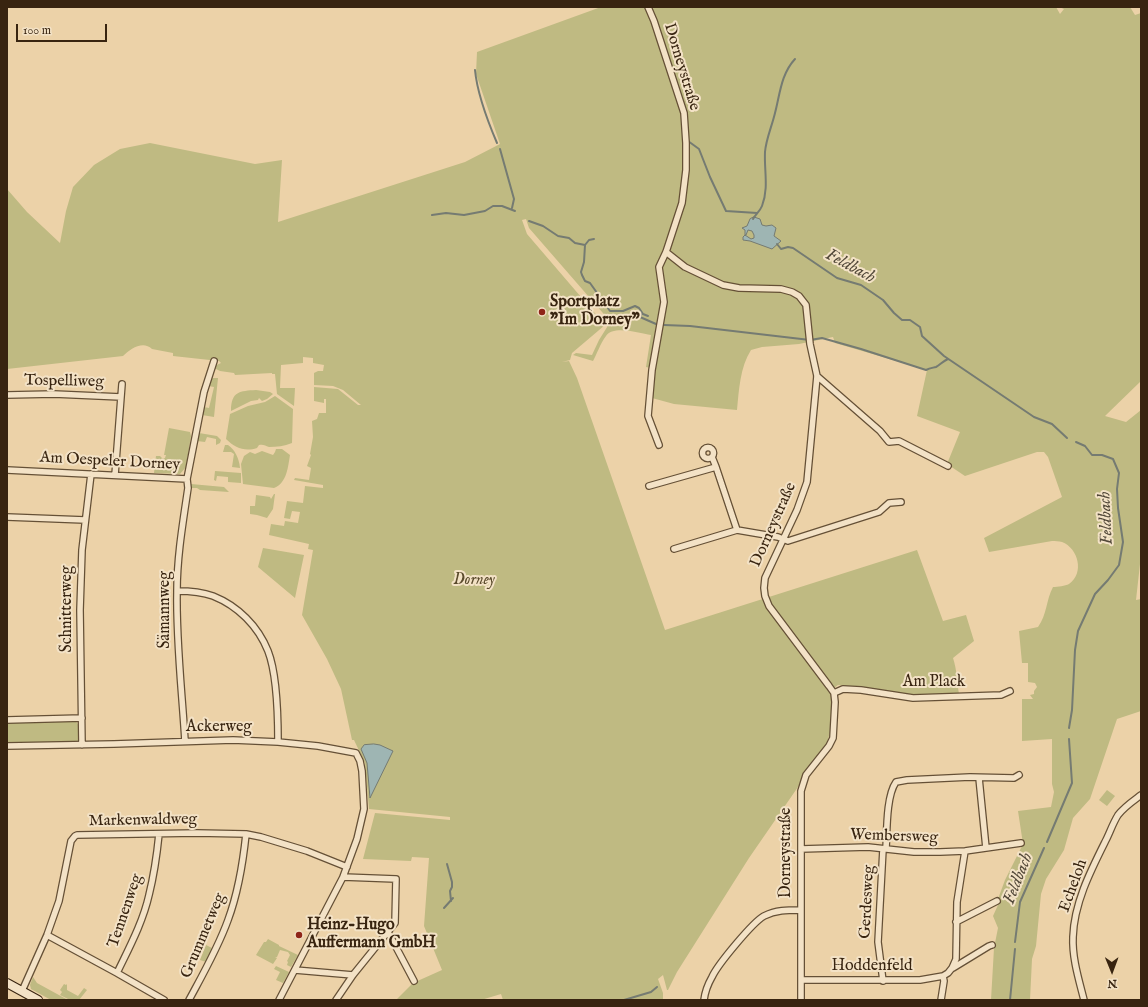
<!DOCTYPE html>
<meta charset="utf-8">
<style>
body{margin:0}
#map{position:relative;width:1148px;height:1007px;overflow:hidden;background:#ecd2a8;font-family:"IM FELL English",serif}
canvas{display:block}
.frame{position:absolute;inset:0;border:8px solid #382410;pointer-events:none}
.north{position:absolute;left:1092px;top:951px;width:40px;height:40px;-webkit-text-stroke:3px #f3e2c6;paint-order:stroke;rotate:179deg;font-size:11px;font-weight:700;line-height:16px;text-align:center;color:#382410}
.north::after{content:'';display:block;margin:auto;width:14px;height:18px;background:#382410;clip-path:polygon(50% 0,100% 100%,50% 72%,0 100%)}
.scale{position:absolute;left:16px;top:24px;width:91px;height:18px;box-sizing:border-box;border:2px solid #382410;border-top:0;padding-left:5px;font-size:12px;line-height:14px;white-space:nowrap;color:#382410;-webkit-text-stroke:3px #f3e2c6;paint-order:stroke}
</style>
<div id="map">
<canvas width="1148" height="1007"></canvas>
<div class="frame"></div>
<div class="north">N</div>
<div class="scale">100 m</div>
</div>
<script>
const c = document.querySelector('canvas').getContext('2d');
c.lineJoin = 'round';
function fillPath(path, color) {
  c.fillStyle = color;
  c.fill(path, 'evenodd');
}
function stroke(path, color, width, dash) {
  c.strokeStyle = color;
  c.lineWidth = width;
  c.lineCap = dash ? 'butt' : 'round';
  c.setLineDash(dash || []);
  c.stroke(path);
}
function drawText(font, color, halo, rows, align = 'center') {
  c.font = font + ' "IM FELL English",serif';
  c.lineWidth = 4;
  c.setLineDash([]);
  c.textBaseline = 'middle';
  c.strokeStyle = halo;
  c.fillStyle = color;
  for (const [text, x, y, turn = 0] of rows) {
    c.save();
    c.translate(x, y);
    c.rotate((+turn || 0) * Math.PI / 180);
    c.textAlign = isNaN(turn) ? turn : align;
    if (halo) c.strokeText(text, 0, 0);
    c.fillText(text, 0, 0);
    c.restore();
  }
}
const green = new Path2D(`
 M601,7H644L647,10L651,7H1056L1060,14L1064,9L1059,7H1130L1135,15L1141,13V381L1105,416L1126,422L1141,410V555L1136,600L1141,599V711L1117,719L1090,799L1073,818L1064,850L1046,879L1041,894L1036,946L1032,959L1030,1000H991L994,948L998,928L993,916L998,905V899L1005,880L1023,844L1018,811L1051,807L1054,792L1052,784V739L1022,741V699H1033L1030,695L1034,694V691L1037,687L1035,683L1028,682V663H1022L1019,631L1038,627C1047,615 1046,600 1053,587C1058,587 1065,586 1069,584C1085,573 1078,548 1062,542C1059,541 1055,541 1052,541L989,552L984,538L1062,497L1048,457L1044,452H1037L965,476L947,464L960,432L917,416L927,370L835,343L833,337L799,344L762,347L751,350C740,367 739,390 737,410L674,404L652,398L655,369L646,367L651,335C639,333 613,325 606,336C600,344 597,354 593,361L573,355L576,353L592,355L599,340L609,324V320L529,228L526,219L522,220L527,234L605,325L572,353L570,360L562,362L569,361L577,378L665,630L917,550L943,621L966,615L974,641L953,658C957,670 957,682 959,694L912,695L838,685L830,691L832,702L831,729L827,743L805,773L798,787L749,858L677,972L668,990H667L663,975L658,979L663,993V1000H503L501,994L481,1000H396L413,983L442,970L424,926L429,858L412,857L411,861L363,859L375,813L450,820V817L369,809L365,763L354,740H352L341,689L327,659L302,615L313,550L308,549L309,544L269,535L271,524L284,526L285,521L298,523L300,512L292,511L290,519L284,518L287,501L303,503L305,486L323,488V485L294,480L295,478L309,480L311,468L307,466L311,455L310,454L313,437L312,421L317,419L319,413H326V399H324V403L314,401V387L338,389L358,405H361L343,390L333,386L314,385V373L318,371H323L324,365L313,363V358L303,357V363L281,365L280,388H295L294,406L277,394L275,374H272V373L235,375L234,373L220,371L212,367L221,363L219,361L173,356V353L152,349C143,340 130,349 123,356L7,369V189L27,212L60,243L66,211L73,187L94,165L120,149L150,143L255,164L282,160L278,222L465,162L500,144L476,74L477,52Z
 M213,378H218L214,417L202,415L204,407L209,408L214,387L208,386L211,380Z
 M256,390L270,392L273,394L267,399L262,401L259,398L258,400L251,401L231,411C231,391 240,391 256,390Z
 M275,396L293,409L292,443C284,446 277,447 269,447C265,446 264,444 259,445L257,448C245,452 235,448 226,439L230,414L248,406L265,402Z
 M169,428L190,432L191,436L186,467L180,474L154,473L156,456H160L163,459L165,458L166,455H164Z
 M199,433L217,436L221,440L220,443L216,445V439L207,437L205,442L197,441Z
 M225,445H228C235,450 239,458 240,468L232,467L234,454L231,452H223Z
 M276,449H282L290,455C288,467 287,483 274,488L243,484L241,464L244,456L250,452L255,454L262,451L273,455L275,452Z
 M215,471L241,473V483L228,482V477L217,476L216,481L214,480Z
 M191,484L224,487L229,492L200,490L197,488H191Z
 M274,494H275L273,509L267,518L257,515L250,514V506H255L256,495L270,497L271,499Z
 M263,548L304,555L295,598L258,567Z
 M48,720H50L52,722H71L72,720C81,722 81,733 78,741L75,742L7,743V723H14L15,722L23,723L24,721H25L27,723L47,722Z
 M1107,790L1115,796L1107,806L1099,800Z
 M268,939L279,945V946L298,955L291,967L287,965L288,962L287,961L290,955L288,952L280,950L277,957H275L277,958L273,964L256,955L264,942H266Z
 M206,945L212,948L206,962L200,960Z
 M276,966L289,972L283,983L276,980L280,972L274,969Z
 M33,977L37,983L68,1000H51L31,989L30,985Z
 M64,984L66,985L67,984V990L78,996L84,988L87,990L79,1000H70L60,995L62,992L60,990Z`);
const water = new Path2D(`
 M754,217L760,219L762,225L766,226L772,225L776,228L774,236L781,241L772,249L750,241L743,240V237L745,235L751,239L754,238V235L752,231L748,230L746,235H745V230L742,228L747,226L750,219Z
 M374,744L380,745L393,751L370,798L367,763L361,749L364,745Z`);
const stream = new Path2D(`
 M475,70C477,91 488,122 497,143
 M688,141L699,149L710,177L726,211L757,213
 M500,149L514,199L512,208
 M432,215L446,213L464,215L485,211L493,206H502L515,211
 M753,219C756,214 760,211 762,206C769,188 764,170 765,152C766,139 772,126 775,113C780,94 781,74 795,59
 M529,221L543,226L558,236L569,238L575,243L585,245L584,262L581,272L582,275L585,281L590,283L610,311H623L635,306L639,308L643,314L648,316
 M777,244L781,249L788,247L793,248L837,278L861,285L883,300L894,313L902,320H910L920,327L922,336L944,356L1034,417L1052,424L1067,438
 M585,245L589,240L594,239
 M642,313L640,317L656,324
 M664,325L690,326L810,340L822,338L861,349L926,370C930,368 932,368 936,367C940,365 943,361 948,359
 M1069,728L1072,710L1075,650L1078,631L1095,594L1108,580L1119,565L1123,542L1118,508L1117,489L1119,473L1113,459L1102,455H1092L1085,446L1076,442
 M1047,842L1072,783L1069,739
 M447,864L452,882V887L450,891L451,901
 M444,908L453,898
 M1015,942L1020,902L1044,848
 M624,1000L651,992L657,987
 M1010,1000L1015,949`);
const minor = new Path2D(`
 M648,7L654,21L684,113L686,143V170L682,203L666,252L659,267L664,302L652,370L648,416L659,445
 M666,252L685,267L723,285L739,288L781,289L792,292L799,296L806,305L810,344L817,376L807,482L797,510L765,578L764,588L765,596L769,606L829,686L834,693L835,702L833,738L829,746L806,775L801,791V1000
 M817,376L880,431L889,442L899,441L948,466
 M7,395L54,394L121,397
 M702.5 453a5.5 5.5 0 1 1 11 0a5.5 5.5 0 1 1-11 0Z
 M712,457L716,467L737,530L778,537L788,541L879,512L889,503L901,502
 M7,470L187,479
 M115,475L122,384
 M649,486L716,467
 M7,517L85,520
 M674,549L737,530
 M177,591C189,591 202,592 213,596C238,606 258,626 268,651C277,674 278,717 278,742
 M834,693L843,689L861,690L913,698L1001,695L1010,691
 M7,720L82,718
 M185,741C182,691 176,641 177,591C177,557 183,522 188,488L187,479L204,392L214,361
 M82,745L80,610L82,550L91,474
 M7,746L114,744L233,740L278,742L318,746L356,753L360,761L362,771L364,809L357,839L343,877L279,1000
 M979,778L986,848
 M801,849L868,847L914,852H940L965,851L1021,843
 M886,849C887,832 886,796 896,782L907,780L970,777L1014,778L1019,775
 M956,922L997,901
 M388,932L414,981
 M47,935L117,973L164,1000
 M953,968L989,946L992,945
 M295,970L353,975
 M117,973C129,948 143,922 149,895C154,875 157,854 159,834
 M801,980H920L943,976L948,973L952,968L956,959L957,902L965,851
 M883,981L878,942L883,849
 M22,991L47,935L59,901L71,841L75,836L77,835L197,833L246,834L261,837L307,851L347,867
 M189,1000C203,974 218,948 228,920C238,893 243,863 246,834
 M336,1000L353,975L395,923L396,879L343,877
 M704,1000C705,992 708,984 712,977C718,964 753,922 764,916C776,910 787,910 800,910
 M941,1000L944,981L943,976
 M1084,1000C1079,980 1072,958 1073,937C1074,903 1091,870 1106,840C1110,832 1113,823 1118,815C1124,807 1133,801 1141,795`);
const secondary = new Path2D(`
 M7,983L38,1000`);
const markers = [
 [542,312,4,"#8f2418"],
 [299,935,4,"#8f2418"]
];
const streetNames = [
 ["Dorneystraße",681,67,73],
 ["Tospelliweg",64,382,1],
 ["Am Oespeler Dorney",110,462,3],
 ["Dorneystraße",774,525,-66],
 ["Schnitterweg",68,609,-90],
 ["Sämannweg",166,610,-90],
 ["Am Plack",934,683],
 ["Ackerweg",219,728],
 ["Markenwaldweg",143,821,-1],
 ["Wembersweg",894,837,2],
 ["Dorneystraße",787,853,-90],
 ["Echeloh",1074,886,-70],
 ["Gerdesweg",868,902,-87],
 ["Tennenweg",126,911,-71],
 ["Grummetweg",204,936,-67],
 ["Hoddenfeld",872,967]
];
const poiNames = [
 ["Sportplatz",550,303],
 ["\"Im Dorney\"",550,321],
 ["Heinz-Hugo",307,926],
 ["Auffermann GmbH",307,944]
];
const parkNames = [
 ["Dorney",474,581]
];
const waterNames = [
 ["Feldbach",850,267,28],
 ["Feldbach",1107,518,-93],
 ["Feldbach",1019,879,-69]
];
fillPath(green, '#bfba82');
fillPath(water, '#9eb5b3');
stroke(water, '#757b72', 1);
stroke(stream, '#757b72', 2);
stroke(minor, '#655036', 8);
stroke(secondary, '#382410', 10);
stroke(minor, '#f3e2c6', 5.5);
stroke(secondary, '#f3e2c6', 8);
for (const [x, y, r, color] of markers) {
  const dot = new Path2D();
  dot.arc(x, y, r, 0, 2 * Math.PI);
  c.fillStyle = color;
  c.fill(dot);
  stroke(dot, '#f3e2c6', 1.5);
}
drawText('16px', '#382410', '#f3e2c6', streetNames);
drawText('bold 16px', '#382410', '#f3e2c6', poiNames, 'left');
drawText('italic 16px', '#5a4a2c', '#f3e2c6', parkNames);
drawText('italic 17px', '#524839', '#f3e2c6', waterNames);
</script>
